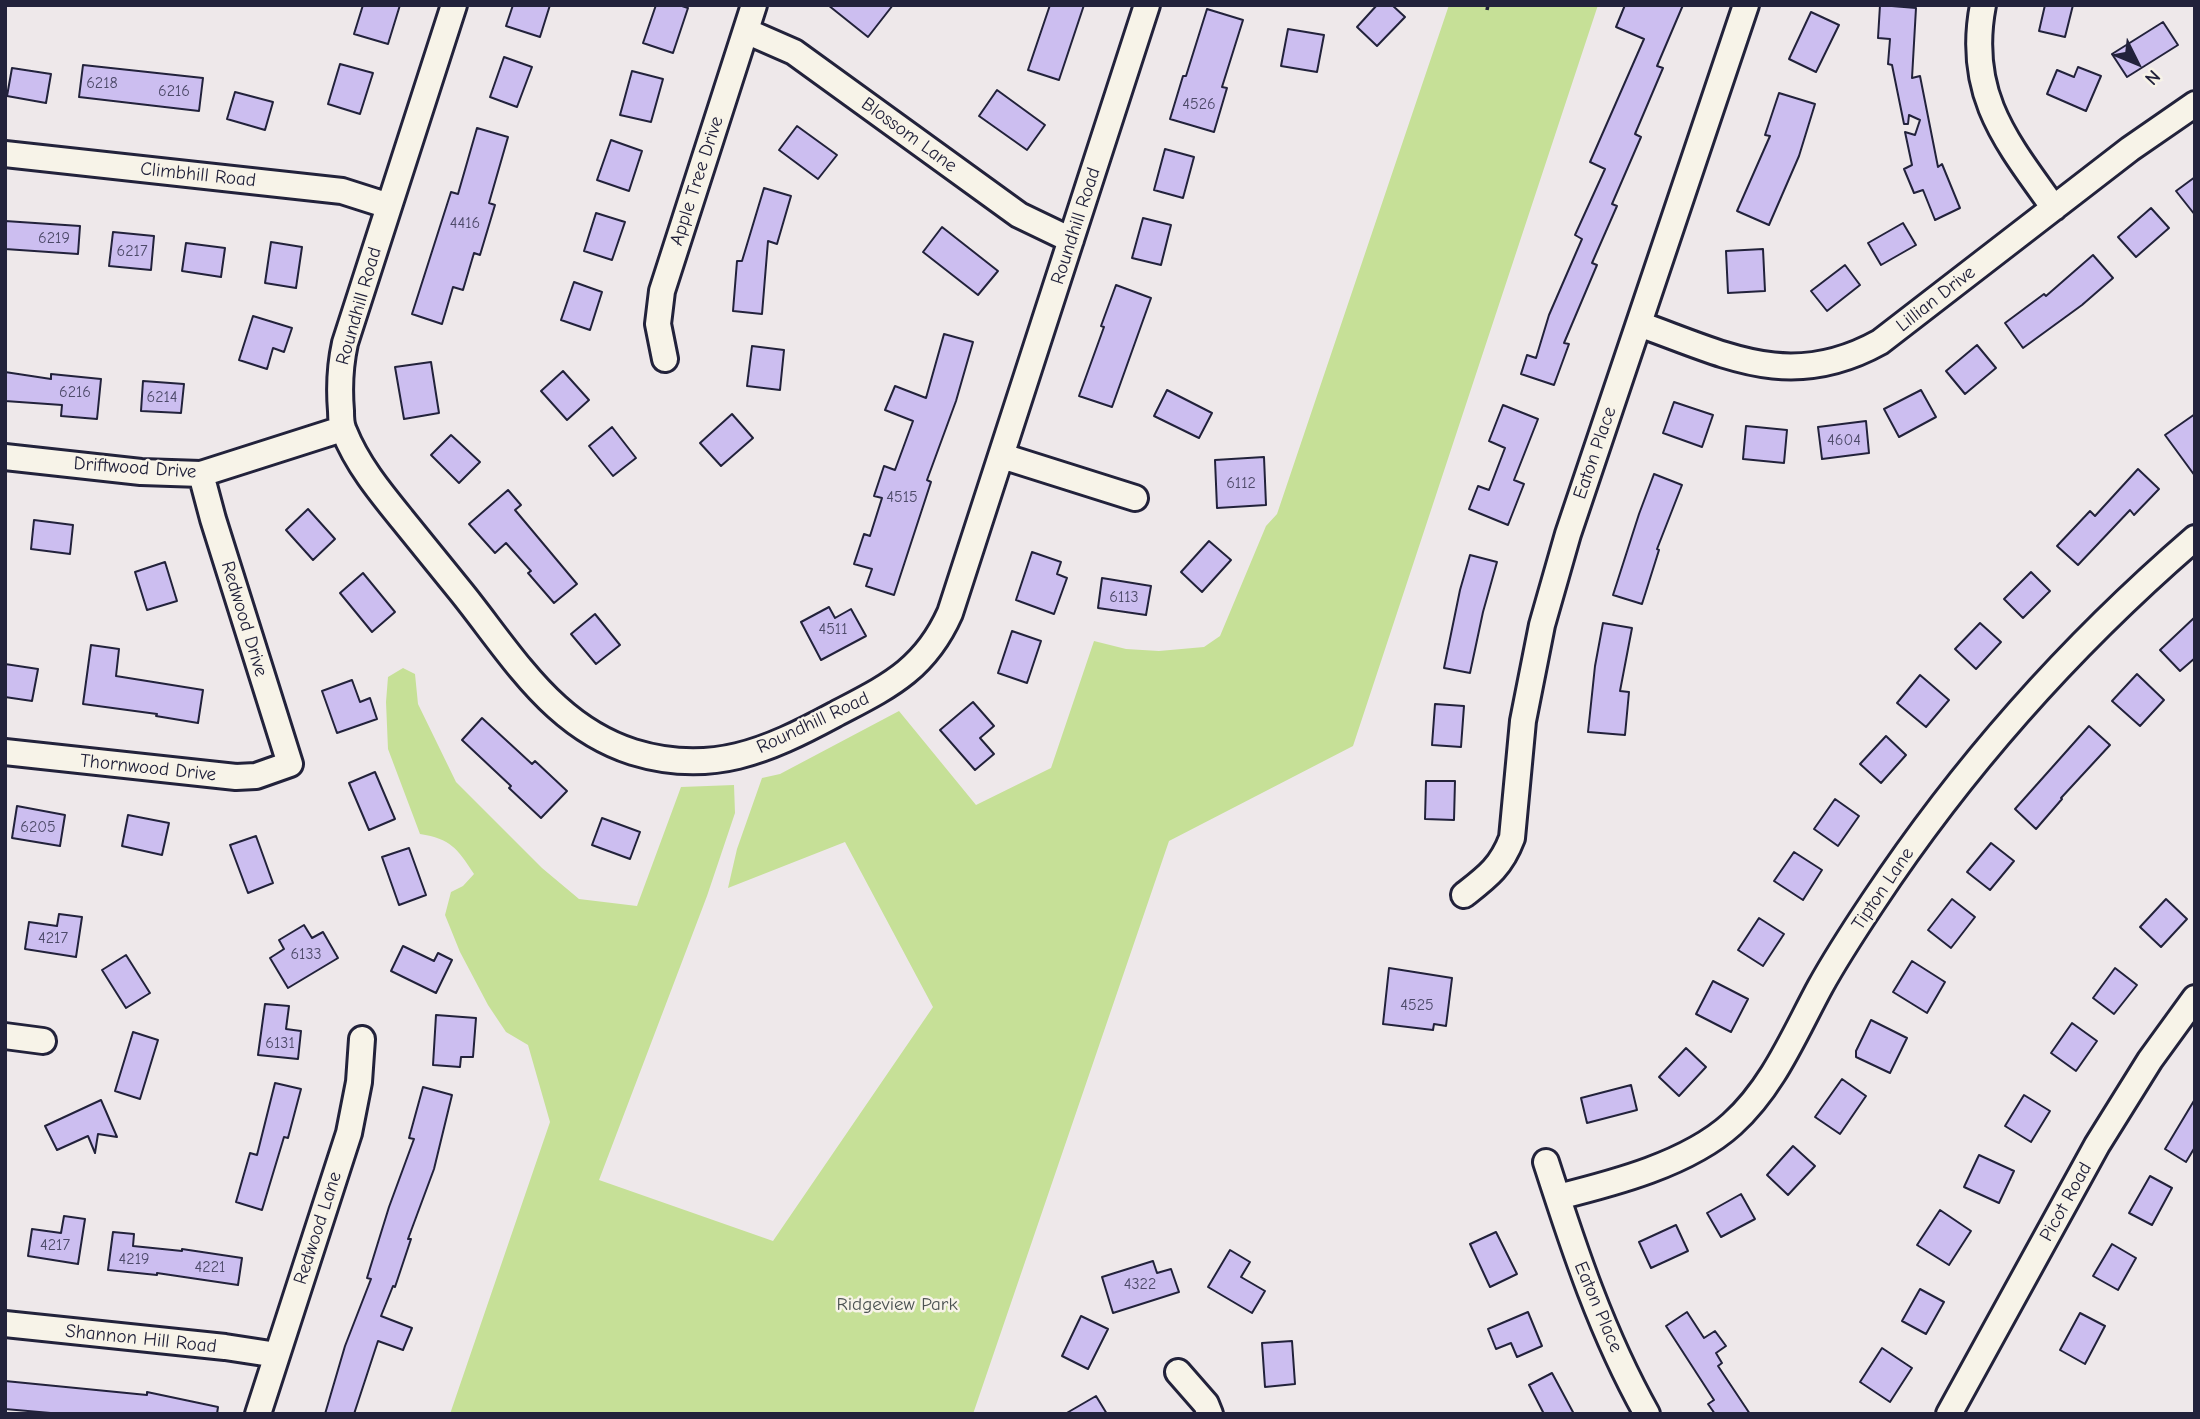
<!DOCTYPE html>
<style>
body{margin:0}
#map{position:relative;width:2200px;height:1419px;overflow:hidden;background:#eee8ea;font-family:"Comic Neue",sans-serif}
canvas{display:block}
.frame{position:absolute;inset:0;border:7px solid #22223b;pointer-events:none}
.north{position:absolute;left:2102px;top:28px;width:70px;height:70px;-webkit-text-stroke:5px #f7f3e8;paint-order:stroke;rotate:133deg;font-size:19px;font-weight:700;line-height:28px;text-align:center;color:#22223b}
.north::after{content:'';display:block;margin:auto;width:24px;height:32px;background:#22223b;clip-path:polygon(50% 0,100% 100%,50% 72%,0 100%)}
</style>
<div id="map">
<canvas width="2200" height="1419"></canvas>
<div class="frame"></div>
<div class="north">N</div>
</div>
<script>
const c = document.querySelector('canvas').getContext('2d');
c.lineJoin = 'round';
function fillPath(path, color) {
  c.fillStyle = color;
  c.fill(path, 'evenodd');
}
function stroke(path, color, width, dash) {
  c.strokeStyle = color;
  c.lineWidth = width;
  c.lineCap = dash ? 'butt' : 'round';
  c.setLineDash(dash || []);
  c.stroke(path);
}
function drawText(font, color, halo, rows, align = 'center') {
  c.font = font + ' "Comic Neue",sans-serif';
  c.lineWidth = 5;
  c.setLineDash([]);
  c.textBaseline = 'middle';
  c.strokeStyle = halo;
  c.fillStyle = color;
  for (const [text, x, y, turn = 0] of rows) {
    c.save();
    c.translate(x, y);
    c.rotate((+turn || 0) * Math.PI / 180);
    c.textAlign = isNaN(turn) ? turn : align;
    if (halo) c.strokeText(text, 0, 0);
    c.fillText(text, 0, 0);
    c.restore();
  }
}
const green = new Path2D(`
 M1449,5H1598L1353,746L1169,841L973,1414H450L550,1122L528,1045L506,1032L488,1005L460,952L445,915L451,892L463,886L474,874C457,848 451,839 420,834L388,749L386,702L388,677L403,668L415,674L418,704L456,782L542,868L579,899L637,906L681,787L734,785L735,813L707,896L599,1180L773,1241L933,1007L845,842L728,888L737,849L762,778L780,774L899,711L976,805L1051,768L1094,641L1126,649L1159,651L1204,647L1220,636L1266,526L1277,514Z`);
const building = new Path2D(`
 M363,5H400L388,44L354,34Z
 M513,5H550L540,37L506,26Z
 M656,5H679L688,8L673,53L643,43Z
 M828,5H893L868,37Z
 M1050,5H1084L1059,80L1028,70Z
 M1377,5H1392L1405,17L1377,46L1357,27Z
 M1625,5H1683L1657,66L1663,68L1635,134L1641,137L1612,204L1617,206L1592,263L1597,265L1564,343L1569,344L1554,385L1521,374L1527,355L1536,358L1549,315L1582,239L1575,235L1605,169L1590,162L1644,39L1616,27Z
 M1880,5L1916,8L1912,78L1920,76L1938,167L1942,164L1960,208L1935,220L1923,190L1914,193L1904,169L1912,165L1905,132L1915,135L1920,120L1909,115L1908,124H1904L1892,65L1888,64L1890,39L1878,38Z
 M2045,5H2073L2065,37L2039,31Z
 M1207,9L1243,20L1222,87L1227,88L1214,132L1170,119L1183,76H1186Z
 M1811,12L1839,25L1816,72L1789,59Z
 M2163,22L2178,45L2127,77L2112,54Z
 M1288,29L1324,35L1317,72L1281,66Z
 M504,57L532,67L517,107L490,97Z
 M340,64L373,73L360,114L328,104Z
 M83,65L203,78L199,111L79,97Z
 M2078,67L2101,76L2086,111L2047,94L2057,70L2074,77Z
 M12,68L51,74L46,103L7,96Z
 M632,71L663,79L651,122L620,115Z
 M997,90L1045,125L1027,150L979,116Z
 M235,92L273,102L265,130L227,119Z
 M1779,93L1815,104L1799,156L1769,225L1737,211L1770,136L1765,135Z
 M797,126L837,155L818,179L779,150Z
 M477,128L508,137L489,203L495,205L480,255L474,253L463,290L453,287L442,324L412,314L451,192L458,194Z
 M611,140L642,151L629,191L597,180Z
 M1165,149L1194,157L1183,198L1154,190Z
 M2195,177V215L2176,191Z
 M764,188L791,196L777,244L768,241L762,314L733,311L737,261H742Z
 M2151,208L2169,228L2136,257L2118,237Z
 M596,213L625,222L612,260L584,251Z
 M1143,218L1171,225L1161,265L1132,258Z
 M5,221L80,226L78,254L5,249Z
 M1903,223L1916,245L1881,265L1868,243Z
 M942,227L998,271L978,295L923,252Z
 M113,232L154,236L151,270L109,266Z
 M271,242L302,247L296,288L265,283Z
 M186,243L225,248L221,277L182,271Z
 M1763,249L1765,291L1728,293L1726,251Z
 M2093,255L2113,278L2082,305L2023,348L2005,323L2044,294L2046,296Z
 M1845,265L1860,285L1827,311L1811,291Z
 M574,282L602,292L590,330L561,320Z
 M1116,285L1151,298L1112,407L1079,396L1104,327L1101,326Z
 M253,316L292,328L284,352L273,348L267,369L239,360Z
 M944,334L973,342L956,401L927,480L931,482L894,595L866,586L872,569L854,564L864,534L870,536L882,498L874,496L884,466L895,470L913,421L885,410L895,386L926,398Z
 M1977,345L1996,368L1965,394L1946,371Z
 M752,346L784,350L780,390L747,386Z
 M431,362L439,413L404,419L395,367Z
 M563,371L589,400L567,420L541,391Z
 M5,372L51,379V374L101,379L97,419L61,416L62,405L5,401Z
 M143,381L184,384L181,413L141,411Z
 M1167,390L1212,413L1199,438L1154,416Z
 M1921,390L1936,417L1899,437L1884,409Z
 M1674,402L1713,415L1702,447L1663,433Z
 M1503,405L1538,419L1514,480L1524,484L1508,525L1469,509L1478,486L1489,490L1505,448L1489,441Z
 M732,414L753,438L721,466L700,443Z
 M2195,414V476L2165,435Z
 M1866,421L1869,453L1822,459L1818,427Z
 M1746,426L1787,430L1784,463L1743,459Z
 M612,427L636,458L613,476L589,446Z
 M451,435L480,462L459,483L431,455Z
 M1264,457L1266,505L1217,508L1215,460Z
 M2138,469L2159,489L2134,515L2130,510L2078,565L2057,546L2090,511L2095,516Z
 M1654,474L1682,485L1657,549L1659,550L1642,604L1613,595L1639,514Z
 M508,490L521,505L515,510L577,584L554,603L528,573L531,571L506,543L495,553L469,524Z
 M308,509L335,539L313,560L286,530Z
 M34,520L73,525L70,554L31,549Z
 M1209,541L1231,560L1202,592L1181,572Z
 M1032,552L1061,562L1057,574L1067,578L1054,614L1016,600Z
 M1470,555L1497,562L1483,612L1470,673L1444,668L1460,590Z
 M165,562L177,601L147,610L135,572Z
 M2031,572L2050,591L2023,618L2004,599Z
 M363,573L395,612L372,632L340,593Z
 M1102,578L1151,586L1146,615L1098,608Z
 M829,607L835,618L851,609L866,636L821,660L801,622Z
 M595,614L620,645L596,664L571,634Z
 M2195,617V658L2180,671L2160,650Z
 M1603,623L1632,628L1620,691L1629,692L1625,735L1588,732L1595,666Z
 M1980,623L2001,642L1976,669L1955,649Z
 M1012,631L1041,641L1027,683L998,673Z
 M91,645L119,649L116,676L203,690L198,723L156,716L157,714L83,704Z
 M5,664L38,669L32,701L5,697Z
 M2137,674L2164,700L2140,726L2112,701Z
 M1920,675L1949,700L1926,727L1897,703Z
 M352,680L360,702L370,698L377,719L337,733L322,691Z
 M973,702L994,726L980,738L994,754L975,770L940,730Z
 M1435,704L1464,706L1461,747L1432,745Z
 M482,718L532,764L535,761L567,791L541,818L509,788L511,786L462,740Z
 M2089,726L2110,745L2061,798L2062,799L2036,829L2015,809Z
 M1886,736L1906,755L1881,783L1860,764Z
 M375,772L395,819L369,830L349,783Z
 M1426,781H1455L1454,820L1425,819Z
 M1835,799L1859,816L1838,846L1814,829Z
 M17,806L65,815L60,846L12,838Z
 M128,815L169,823L162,855L122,846Z
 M602,818L640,832L630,859L592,845Z
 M256,836L273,883L248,893L230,845Z
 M1991,843L2014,861L1990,890L1967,872Z
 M409,848L426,895L399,905L382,857Z
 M1794,852L1822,870L1803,900L1774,881Z
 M1952,899L1975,917L1951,948L1928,930Z
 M2166,899L2187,919L2161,947L2140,927Z
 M59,914L82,917L76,957L25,949L29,922L57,926Z
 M1759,918L1784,934L1763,966L1738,950Z
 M304,925L312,938L323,932L338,958L288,988L270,958L284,949L279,940Z
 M403,946L434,961L438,953L452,960L436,993L391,971Z
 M126,955L150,993L126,1008L102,970Z
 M1912,961L1945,982L1927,1013L1893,992Z
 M1389,968L1452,978L1446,1026L1434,1024L1433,1030L1383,1024Z
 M2115,968L2137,985L2114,1014L2093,998Z
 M1713,981L1748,999L1731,1032L1696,1014Z
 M265,1004L289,1006L286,1029L301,1031L298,1059L258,1055Z
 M436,1015L476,1018L473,1057H461L460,1067L433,1065Z
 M1871,1020L1907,1038L1890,1073L1856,1057V1051Z
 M2072,1023L2097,1041L2076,1071L2051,1053Z
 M133,1032L158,1040L140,1099L115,1091Z
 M1686,1048L1706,1067L1679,1096L1659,1077Z
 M1842,1079L1866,1096L1840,1134L1815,1117Z
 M275,1083L301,1089L288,1138L284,1137L262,1210L236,1202L250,1153L257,1155Z
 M1631,1085L1637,1110L1587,1123L1581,1098Z
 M423,1087L452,1095L434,1169L408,1239H411L395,1287L393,1286L381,1316L412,1328L403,1350L378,1341L354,1414H325L345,1346L371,1279L367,1278L389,1207L414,1139L409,1138Z
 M2024,1095L2050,1111L2031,1142L2005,1126Z
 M2195,1099V1147L2186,1162L2165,1149Z
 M101,1100L117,1137L98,1134L95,1153L88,1136L57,1150L45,1126Z
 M1793,1146L1815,1166L1788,1195L1767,1175Z
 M1979,1155L2014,1171L1999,1203L1964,1187Z
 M2150,1176L2172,1188L2152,1225L2129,1213Z
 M1741,1194L1755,1219L1721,1237L1707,1213Z
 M1940,1210L1971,1231L1949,1265L1917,1245Z
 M64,1216L85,1219L78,1264L28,1256L32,1229L61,1233Z
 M1676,1225L1688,1251L1651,1268L1639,1242Z
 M113,1232L134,1234L133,1246L182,1251V1249L242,1258L238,1285L157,1273V1275L108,1270Z
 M1496,1232L1517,1274L1490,1287L1470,1244Z
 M2112,1244L2136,1258L2118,1290L2093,1276Z
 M1230,1250L1250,1262L1241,1277L1265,1291L1252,1313L1208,1287Z
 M1153,1261L1157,1273L1171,1269L1179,1292L1113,1313L1102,1277Z
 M1920,1289L1944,1302L1926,1334L1902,1321Z
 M1528,1312L1542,1346L1517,1357L1511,1343L1496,1349L1488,1329Z
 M1687,1312L1704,1338L1715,1331L1726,1346L1716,1353L1722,1363L1718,1366L1750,1414H1715L1708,1404L1714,1400L1666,1326Z
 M2080,1313L2105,1326L2085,1364L2060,1350Z
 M1081,1316L1108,1329L1088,1369L1062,1356Z
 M1292,1341L1295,1384L1265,1387L1262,1343Z
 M1882,1348L1912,1368L1890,1402L1860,1382Z
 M1552,1373L1574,1414H1544L1529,1385Z
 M5,1381L147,1395V1392L218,1407L217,1414H62L5,1409Z
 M1096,1396L1107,1414H1065Z`);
const path = new Path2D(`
 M1487,10L1488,5`);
const minor = new Path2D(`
 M454,5L345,343C340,366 339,387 341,411C341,417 341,425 344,431C357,464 380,492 402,519C422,544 442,568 462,593C491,629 522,676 557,707C578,726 605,743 633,752C711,776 767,751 834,715C887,687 924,671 950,613L1147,5
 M1983,5C1966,94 2006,141 2054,208
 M746,31L794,52L1019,215L1071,240
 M5,154L342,191L389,206
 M1639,324C1726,355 1790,392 1880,342L2130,149L2195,104
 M665,359L658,324L662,291L754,5
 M1002,456L1135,498
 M5,457L141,472L201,474L342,429
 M5,752L236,777L256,776L290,764L213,519L201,474
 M1464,895C1487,877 1501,867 1512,838L1523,721L1542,625L1568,534L1746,5
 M5,1036L43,1041
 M1546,1162C1574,1249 1602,1334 1647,1414
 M1558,1197C1614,1183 1688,1164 1732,1124C1773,1087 1794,1035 1820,987C1836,958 1855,929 1873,902C1963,766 2071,645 2195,538
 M5,1324L225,1347L277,1355
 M1178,1372L1206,1404L1210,1414
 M258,1414L349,1133L359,1082L362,1039
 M1949,1414L2097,1145L2150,1060L2195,998`);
const numberNames = [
 ["6218",102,83],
 ["6216",174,91],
 ["4526",1199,104],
 ["4416",465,223],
 ["6219",54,238],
 ["6217",132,251],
 ["6216",75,392],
 ["6214",162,397],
 ["4604",1844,440],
 ["6112",1241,483],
 ["4515",902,497],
 ["6113",1124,597],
 ["4511",833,629],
 ["6205",38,827],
 ["4217",53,938],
 ["6133",306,954],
 ["4525",1417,1005],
 ["6131",280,1043],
 ["4217",55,1245],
 ["4219",134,1259],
 ["4221",210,1267],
 ["4322",1140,1284]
];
const streetNames = [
 ["Blossom Lane",909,135,36],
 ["Climbhill Road",198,175,6],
 ["Apple Tree Drive",697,181,-72],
 ["Roundhill Road",1076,226,-72],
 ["Lillian Drive",1936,299,-38],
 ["Roundhill Road",359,306,-74],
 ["Eaton Place",1595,453,-71],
 ["Driftwood Drive",135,468,4],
 ["Redwood Drive",244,619,73],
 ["Roundhill Road",813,723,-25],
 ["Thornwood Drive",148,768,6],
 ["Tipton Lane",1883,889,-56],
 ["Picot Road",2066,1202,-61],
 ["Redwood Lane",318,1228,-72],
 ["Eaton Place",1598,1307,67],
 ["Shannon Hill Road",141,1339,6]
];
const parkNames = [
 ["Ridgeview Park",897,1305]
];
fillPath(green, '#c6e097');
fillPath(building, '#ccbef0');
stroke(building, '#22223b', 2);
stroke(minor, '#22223b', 30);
stroke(path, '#22223b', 3.5, [5, 5]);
stroke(minor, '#f7f3e8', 24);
drawText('16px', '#4c4968', null, numberNames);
drawText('19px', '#22223b', '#f7f3e8', streetNames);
drawText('19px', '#4b5252', '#f7f3e8', parkNames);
</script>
